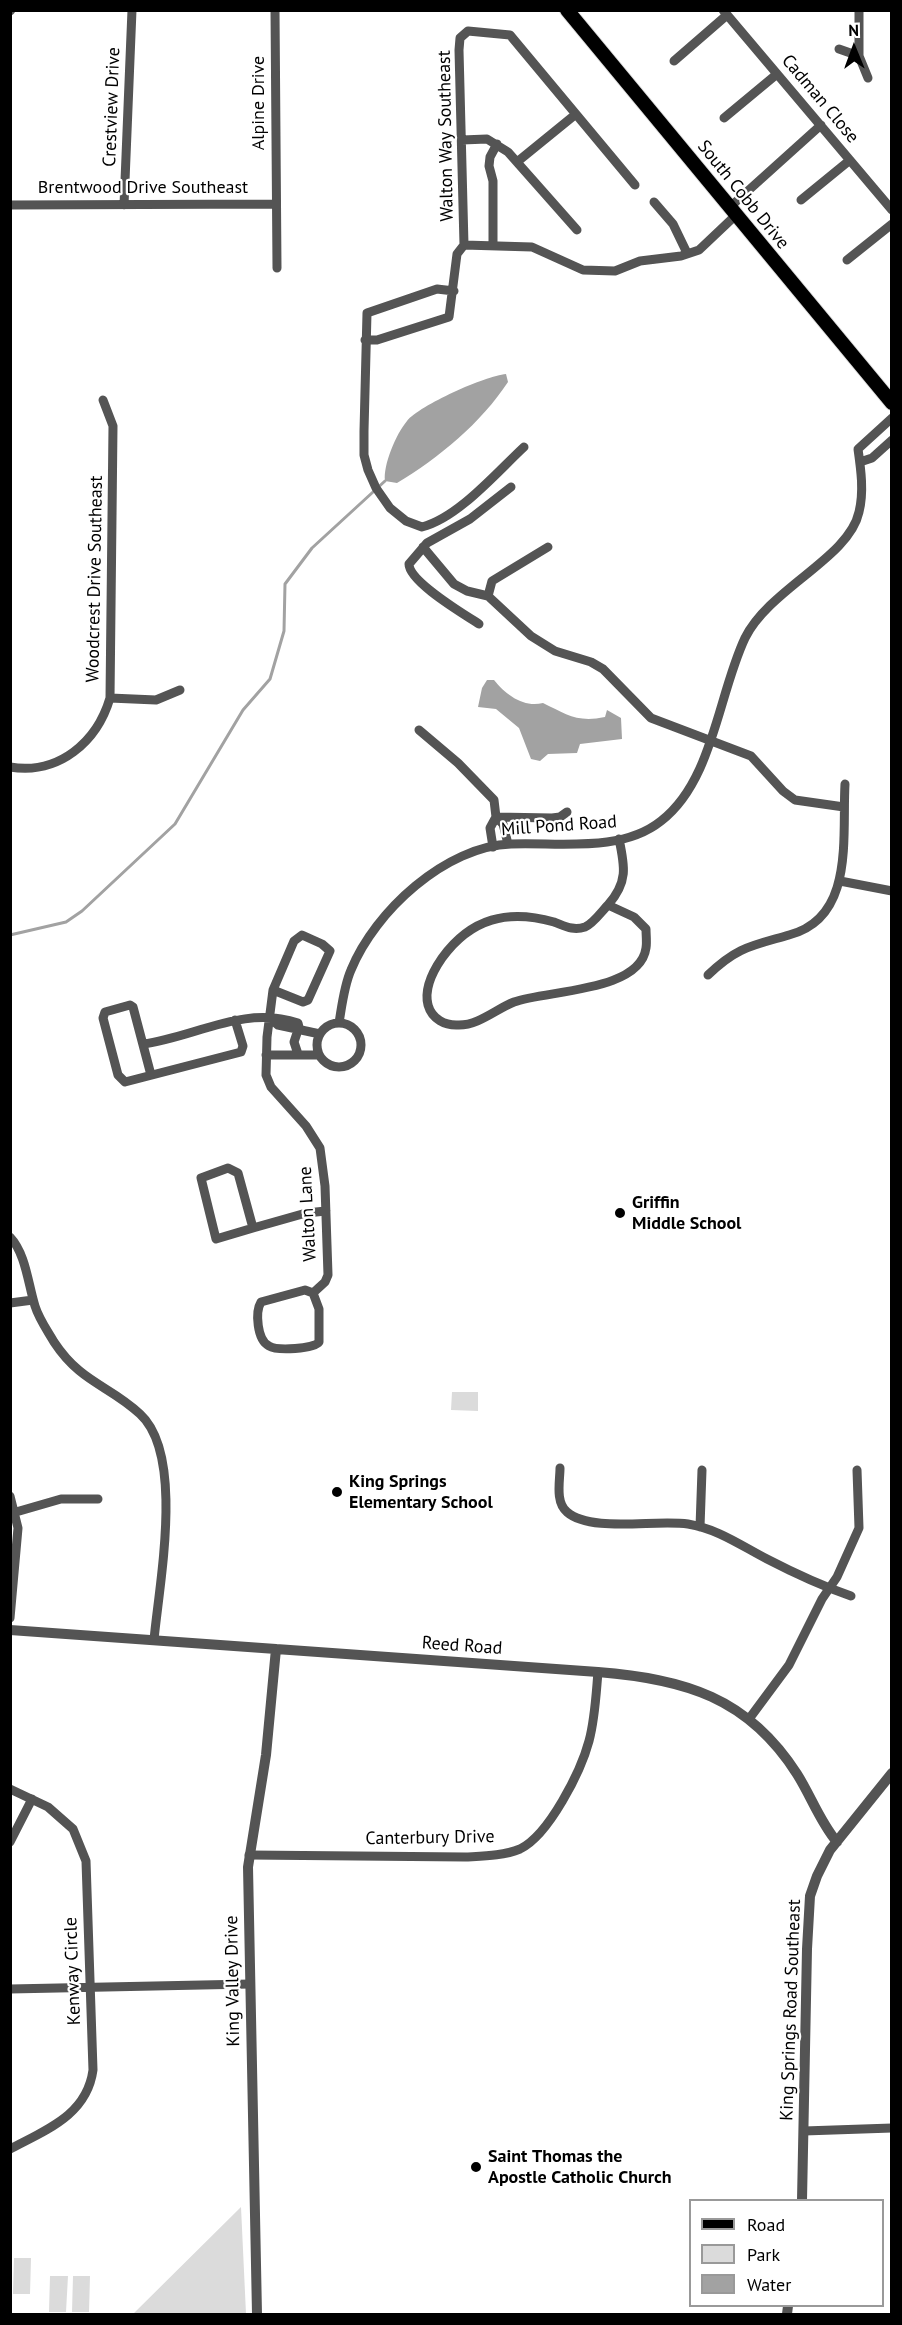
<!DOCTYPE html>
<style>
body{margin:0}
#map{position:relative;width:902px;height:2325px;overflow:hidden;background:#fff;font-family:"PT Sans",sans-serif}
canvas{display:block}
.frame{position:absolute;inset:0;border:12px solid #000;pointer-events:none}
.legend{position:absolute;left:689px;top:2199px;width:195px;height:108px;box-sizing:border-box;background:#fff;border:2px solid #999;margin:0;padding:8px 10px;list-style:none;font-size:18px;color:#000}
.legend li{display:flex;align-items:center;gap:12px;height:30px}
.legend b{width:30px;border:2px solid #999}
.north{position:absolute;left:824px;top:18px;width:60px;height:60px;-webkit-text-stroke:4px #fff;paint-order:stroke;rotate:359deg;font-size:16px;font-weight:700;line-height:24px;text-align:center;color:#000}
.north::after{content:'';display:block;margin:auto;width:21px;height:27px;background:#000;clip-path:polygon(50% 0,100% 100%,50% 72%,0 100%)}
</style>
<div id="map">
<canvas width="902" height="2325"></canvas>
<div class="frame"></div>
<ul class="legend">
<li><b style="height:8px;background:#000"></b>Road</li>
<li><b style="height:16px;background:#dbdbdb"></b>Park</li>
<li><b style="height:16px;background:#a2a2a2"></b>Water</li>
</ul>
<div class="north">N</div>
</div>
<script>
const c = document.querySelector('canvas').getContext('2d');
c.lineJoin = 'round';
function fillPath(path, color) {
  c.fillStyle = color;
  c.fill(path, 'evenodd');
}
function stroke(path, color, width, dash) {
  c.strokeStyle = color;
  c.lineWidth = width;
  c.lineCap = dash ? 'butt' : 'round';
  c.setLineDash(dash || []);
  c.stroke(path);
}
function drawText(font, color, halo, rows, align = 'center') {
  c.font = font + ' "PT Sans",sans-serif';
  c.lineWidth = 4.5;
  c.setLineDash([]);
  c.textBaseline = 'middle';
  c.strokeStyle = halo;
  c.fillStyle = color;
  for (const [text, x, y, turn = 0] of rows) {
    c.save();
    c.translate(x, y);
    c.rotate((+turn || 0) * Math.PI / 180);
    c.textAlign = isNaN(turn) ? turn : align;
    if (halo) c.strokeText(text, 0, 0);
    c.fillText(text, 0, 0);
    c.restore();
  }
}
const green = new Path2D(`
 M452,1392H478V1411L451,1410Z
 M241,2207L246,2314H133Z
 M14,2258H31L30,2294H13Z
 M50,2276H68L66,2312H49Z
 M73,2276H90L89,2312H72Z`);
const water = new Path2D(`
 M506,374L508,382C481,423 439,458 397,483L385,481C383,465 396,434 407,421C420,405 485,376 506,374Z
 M487,680H494C506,695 524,708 543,703C566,714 577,723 605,717L607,710L621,718L622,739L580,744L577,753L548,754L540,761L531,759L519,728L496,709L478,707L482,688Z`);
const stream = new Path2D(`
 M10,935L66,922L82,911L175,824L243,710L270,679L284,631L285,584L312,548L385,481`);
const minor = new Path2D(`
 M275,10L277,268
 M723,10L892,210
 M859,10V56L868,78
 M10,11L11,10
 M839,49L859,56
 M674,61L727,15
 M724,118L777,74
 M462,140L487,139L508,152L577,230
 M517,162L576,114
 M801,200L850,160
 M654,202L673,224L687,253
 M10,205L276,204
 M124,205L132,10
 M730,207L821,125
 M464,245L459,50L460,38L468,31L510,35L635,185
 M493,246V181L489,166L490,157L497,144
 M847,260L892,224
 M454,291L437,289L367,313L364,431V455L368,470L376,488L390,508L406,521L422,527C458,518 497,472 524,447
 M365,340H377L449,317L457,254L464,245L532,247L583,270L615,271L640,261L681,256L699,250L736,215
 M860,462L872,458L892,440
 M423,547L454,584L467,591L488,596L531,636L555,651L591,662L603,669L651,718L751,756L783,791L795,800L844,807
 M488,596L492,581L548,547
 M479,624C464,614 409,582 409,564L427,543L470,519L511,487
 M110,698L156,700L180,690
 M419,730L458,763L494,800L496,817L503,824L508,844
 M10,767C59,775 97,742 110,698L113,426L103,400
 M496,817L552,818L560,817L567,812
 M493,847L490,828L496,817
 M840,881L892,891
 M608,905L634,917L646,929C646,935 647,942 646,948C640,992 547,990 514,1002C496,1009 479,1025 459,1025C445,1026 432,1019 428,1005C424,989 433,971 442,958C471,918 508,909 554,922C565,926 573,931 585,927C593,924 602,911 608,905Z
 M608,905C628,882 625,867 619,839
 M302,935L322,944L330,951L308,1000L303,1002L273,990L294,941Z
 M708,975C737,947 751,946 789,935C855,918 842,837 845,784
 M273,990L267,1037L266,1075L271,1087L306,1126L320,1148L325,1186L328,1275L325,1282L313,1293
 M270,1018L278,1025L320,1034
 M317 1045a22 22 0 1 1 44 0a22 22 0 1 1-44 0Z
 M339,1023C342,1005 344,986 351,970C375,911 446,846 511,844C559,842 621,853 661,821C713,781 718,695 745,638C770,588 849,558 859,512C864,492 861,470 858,449L892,418
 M143,1044C196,1037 242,1005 298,1023L299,1027
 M298,1054L294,1042L299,1027
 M266,1055H319
 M151,1075L133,1007L130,1005L105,1012L103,1018L118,1075L125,1082L241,1052L243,1046L235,1020
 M228,1168L238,1173L253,1228L216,1239L201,1178Z
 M253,1228L306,1213L326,1211
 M10,1237C26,1254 28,1284 35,1306C39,1319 47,1330 54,1342C81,1383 109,1385 140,1414C185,1455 159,1584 154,1640
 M305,1290L313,1293L319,1309V1342C314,1349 277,1351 269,1346C257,1340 255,1312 261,1302Z
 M10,1303L33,1300
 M560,1468C560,1481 555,1502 567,1512C591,1533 656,1519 688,1524C718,1529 740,1545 767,1559C794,1573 822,1586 851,1596
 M10,1496L18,1528L10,1618
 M16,1512L61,1499H98
 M700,1527L702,1470
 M749,1719L789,1665L822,1599L837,1577L859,1528L857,1470
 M10,1789L48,1807L73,1829L86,1861L93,2070C87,2115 46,2130 10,2149
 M10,1842L32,1799
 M249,1855L465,1857C483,1856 503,1856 520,1849C549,1835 581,1771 589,1741C595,1719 596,1695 598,1672
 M10,1989L250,1984
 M804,2131L892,2128`);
const tertiary = new Path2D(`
 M10,1630L598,1672C684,1679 748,1697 797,1774C811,1796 820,1822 837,1842
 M802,2200L807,1949L810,1896L817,1876L830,1850L892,1773
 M257,2314L248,1867L266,1755L276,1649
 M787,2314L788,2306`);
const primary = new Path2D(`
 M567,10L892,403`);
const markers = [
 [620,1213,6,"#000"],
 [337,1492,6,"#000"],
 [476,2167,6,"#000"]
];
const streetNames = [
 ["Cadman Close",820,99,50],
 ["Alpine Drive",259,103,-90],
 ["Crestview Drive",112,107,-88],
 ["Walton Way Southeast",446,136,-91],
 ["Brentwood Drive Southeast",143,188],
 ["South Cobb Drive",743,195,51],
 ["Woodcrest Drive Southeast",95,579,-89],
 ["Mill Pond Road",559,826,-4],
 ["Walton Lane",308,1214,-93],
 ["Reed Road",462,1646,4],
 ["Canterbury Drive",430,1838,-1],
 ["Kenway Circle",73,1971,-92],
 ["King Valley Drive",233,1981,-91],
 ["King Springs Road Southeast",791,2010,-88]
];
const poiNames = [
 ["Griffin",632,1203],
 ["Middle School",632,1224],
 ["King Springs",349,1482],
 ["Elementary School",349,1503],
 ["Saint Thomas the",488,2157],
 ["Apostle Catholic Church",488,2178]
];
fillPath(green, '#dbdbdb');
fillPath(water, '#a2a2a2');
stroke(stream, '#a2a2a2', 3);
stroke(primary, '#dbdbdb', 16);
stroke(minor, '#545454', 9);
stroke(tertiary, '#545454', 10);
stroke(primary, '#000', 14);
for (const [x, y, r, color] of markers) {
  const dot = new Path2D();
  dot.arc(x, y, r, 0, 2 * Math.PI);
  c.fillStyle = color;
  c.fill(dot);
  stroke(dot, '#fff', 2);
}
drawText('18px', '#000', '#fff', streetNames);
drawText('bold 18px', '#000', '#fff', poiNames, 'left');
</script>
